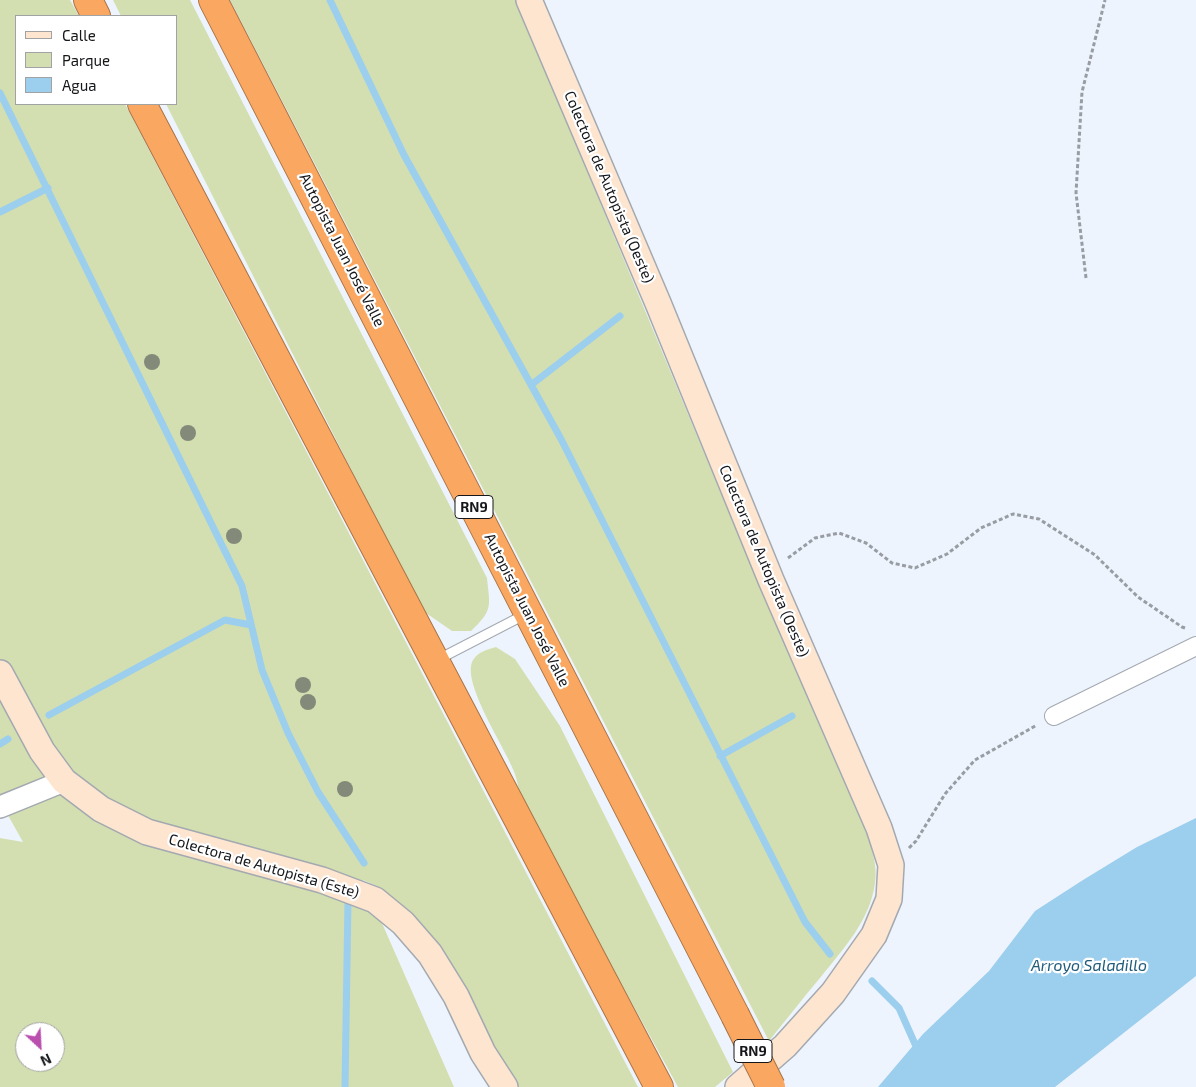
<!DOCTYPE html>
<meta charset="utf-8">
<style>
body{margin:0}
#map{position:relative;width:1196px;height:1087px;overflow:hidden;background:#eef4fd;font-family:"Exo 2",sans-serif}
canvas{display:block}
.legend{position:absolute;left:15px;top:15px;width:162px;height:90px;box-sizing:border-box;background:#fff;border:1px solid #a1a2a3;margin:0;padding:6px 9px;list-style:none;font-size:15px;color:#15171a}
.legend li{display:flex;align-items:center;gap:10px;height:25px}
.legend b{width:25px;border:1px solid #a1a2a3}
.north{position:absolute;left:15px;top:1022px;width:50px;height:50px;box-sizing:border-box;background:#fff;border:1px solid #a1a2a3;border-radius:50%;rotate:155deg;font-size:14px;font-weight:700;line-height:20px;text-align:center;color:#15171a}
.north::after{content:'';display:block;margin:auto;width:18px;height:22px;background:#ba4eaf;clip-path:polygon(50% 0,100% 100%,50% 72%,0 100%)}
</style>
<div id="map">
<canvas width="1196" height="1087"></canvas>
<ul class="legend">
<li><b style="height:6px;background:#fde5d0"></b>Calle</li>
<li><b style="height:14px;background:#d3dfb0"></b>Parque</li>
<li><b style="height:14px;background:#9cceed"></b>Agua</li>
</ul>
<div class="north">N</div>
</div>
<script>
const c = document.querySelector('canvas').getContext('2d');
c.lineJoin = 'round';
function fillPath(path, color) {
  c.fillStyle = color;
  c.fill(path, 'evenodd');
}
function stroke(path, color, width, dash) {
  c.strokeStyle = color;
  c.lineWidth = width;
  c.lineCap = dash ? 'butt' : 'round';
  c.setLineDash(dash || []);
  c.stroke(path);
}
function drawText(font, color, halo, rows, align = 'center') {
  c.font = font + ' "Exo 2",sans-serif';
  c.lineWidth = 4.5;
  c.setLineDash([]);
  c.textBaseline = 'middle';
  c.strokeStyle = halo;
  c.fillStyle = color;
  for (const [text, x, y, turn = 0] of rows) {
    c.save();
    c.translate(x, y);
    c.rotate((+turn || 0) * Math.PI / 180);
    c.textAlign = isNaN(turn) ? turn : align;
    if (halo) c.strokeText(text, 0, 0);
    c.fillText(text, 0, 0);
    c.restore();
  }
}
const green = new Path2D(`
 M0,0H70L79,16H16V104H125L638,1087H518L486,1031L457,974L418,920L379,887L363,880L454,1087H0V838L23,842L0,801ZM25,1032H55V1062H25Z
 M113,0H190L487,578C490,607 493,610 471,631H452L423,611L166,104H176V16H121Z
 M230,0H516L764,597L866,831C871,848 878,865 875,883C870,921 843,949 820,978C803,998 786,1020 769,1041Z
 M496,647L515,659L560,726L733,1072L715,1087H678L521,801C519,792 518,783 515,774C507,750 460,682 473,660C479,651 487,650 496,647Z`);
const water = new Path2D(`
 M1196,818V976L1055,1087H878L923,1034L989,971L1035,911L1083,880L1137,847Z`);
const stream = new Path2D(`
 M330,0L404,155L561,439L805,922L830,954
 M0,93L242,586L262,670L288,733L318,792L364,863
 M0,212L48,188
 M531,385L620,316
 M49,715L225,620L251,625
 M0,744L8,739
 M720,756L792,716
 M872,981L899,1008L919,1053
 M345,1087L348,901`);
const path = new Path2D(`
 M1086,278L1076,193L1082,92L1105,0
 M788,558L815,538L839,533L866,543L892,563L915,568L947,554L981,528L1013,514L1039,519L1095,555L1138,597L1182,627L1185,628
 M909,848L916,841L945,794L975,760L1037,725`);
const service = new Path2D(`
 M437,660L526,614`);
const minor = new Path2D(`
 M1054,716L1196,646`);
const tertiary = new Path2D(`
 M0,807L64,781`);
const secondary = new Path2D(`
 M529,0L658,303L771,580L879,828L891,865L889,899L874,935L833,993L785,1046L738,1087
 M0,673L42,751L64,781L101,809L147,832L322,880L375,900L403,923L430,954L456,996L483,1053L505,1087`);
const motorway = new Path2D(`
 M88,0L96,16
 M213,0L735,1015
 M142,104L659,1087`);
const motorwayBridge = new Path2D(`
 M735,1015L771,1087`);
const trees = [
 [152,362],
 [188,433],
 [234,536],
 [303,685],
 [308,702],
 [345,789]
];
const shields = [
 [474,507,38],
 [753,1051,38]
];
const shieldNames = [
 ["RN9",474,507],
 ["RN9",753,1051]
];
const streetNames = [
 ["Colectora de Autopista (Oeste)",609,187,67],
 ["Autopista Juan José Valle",342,250,63],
 ["Colectora de Autopista (Oeste)",764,561,67],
 ["Autopista Juan José Valle",527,610,63],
 ["Colectora de Autopista (Este)",264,866,16]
];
const waterNames = [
 ["Arroyo Saladillo",1089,966]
];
fillPath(green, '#d3dfb0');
fillPath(water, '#9cceed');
stroke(stream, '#9cceed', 7);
stroke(service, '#a3a9b1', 11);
stroke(minor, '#a3a9b1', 20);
stroke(tertiary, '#a3a9b1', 24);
stroke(secondary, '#a3a9b1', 28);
stroke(motorway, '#a97548', 30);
stroke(path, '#989da3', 3, [4, 2.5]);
stroke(service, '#fff', 9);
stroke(minor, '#fff', 18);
stroke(tertiary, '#fff', 21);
stroke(secondary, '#fde5d0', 25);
stroke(motorway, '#f9a761', 28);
stroke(motorwayBridge, '#a97548', 30, []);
stroke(motorwayBridge, '#f9a761', 28);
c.fillStyle = '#838a7a';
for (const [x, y] of trees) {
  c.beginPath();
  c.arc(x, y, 8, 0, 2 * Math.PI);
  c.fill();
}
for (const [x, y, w] of shields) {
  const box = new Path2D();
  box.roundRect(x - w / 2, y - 11.5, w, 23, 4);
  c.fillStyle = '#fff';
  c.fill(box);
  stroke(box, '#15171a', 1);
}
drawText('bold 14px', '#15171a', null, shieldNames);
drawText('15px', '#15171a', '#fff', streetNames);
drawText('italic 16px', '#215c7b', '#fff', waterNames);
</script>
